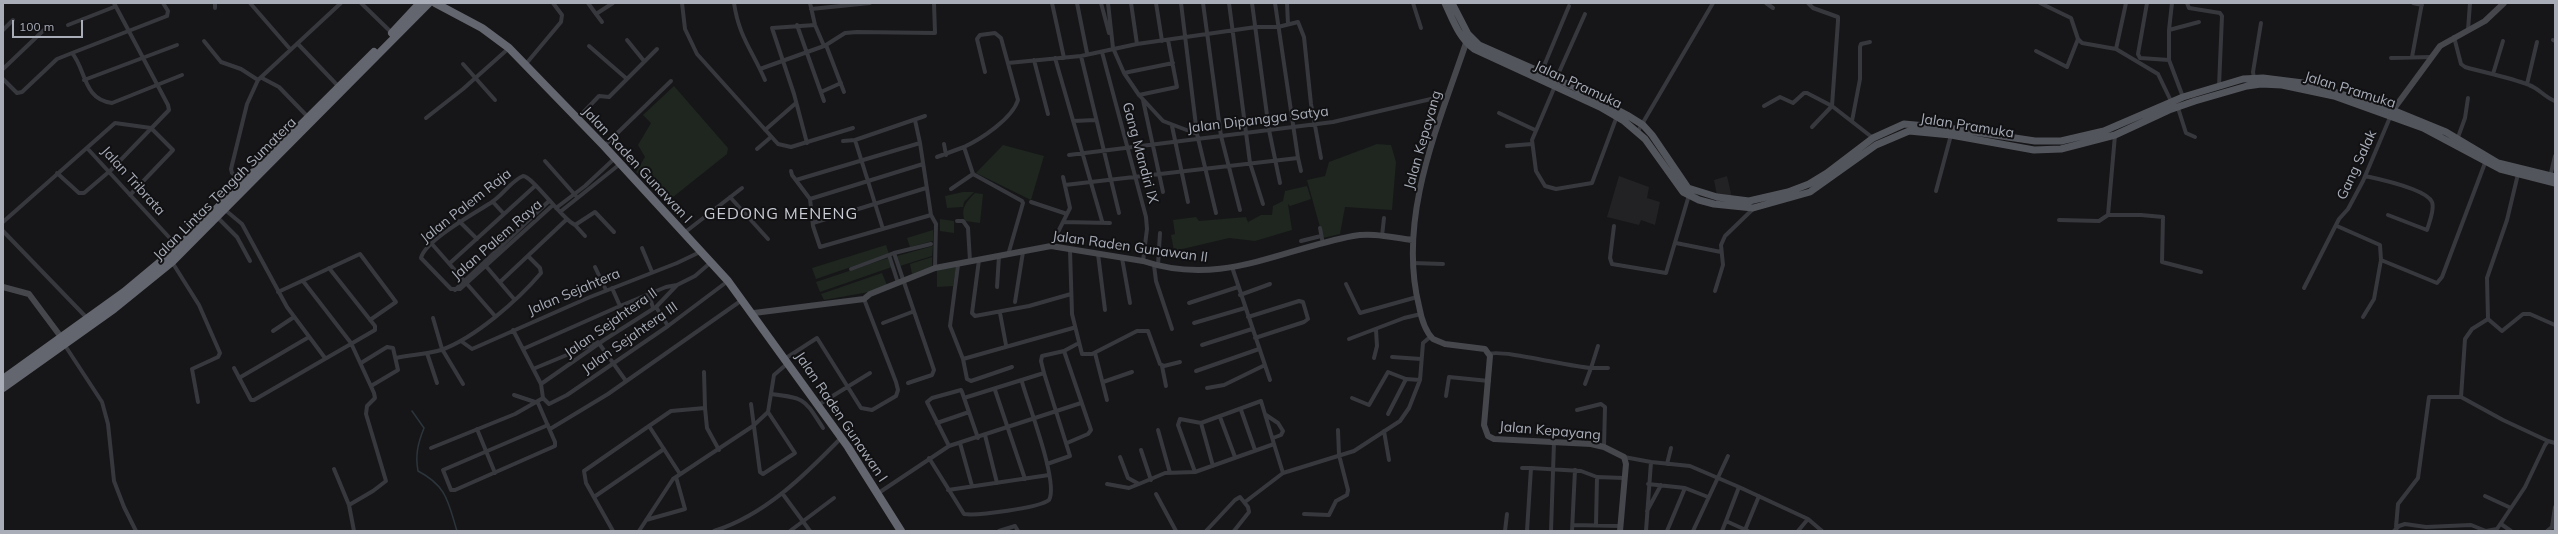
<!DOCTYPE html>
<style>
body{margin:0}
#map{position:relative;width:2558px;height:534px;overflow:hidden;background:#161618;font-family:Mulish,sans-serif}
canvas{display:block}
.frame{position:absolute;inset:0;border:4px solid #a8adb8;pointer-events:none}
.scale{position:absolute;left:12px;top:20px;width:71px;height:18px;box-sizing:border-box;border:2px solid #a8adb8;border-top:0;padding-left:5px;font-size:12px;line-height:14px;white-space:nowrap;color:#a8adb8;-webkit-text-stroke:3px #111113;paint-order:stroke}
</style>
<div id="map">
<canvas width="2558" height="534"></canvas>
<div class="frame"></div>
<div class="scale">100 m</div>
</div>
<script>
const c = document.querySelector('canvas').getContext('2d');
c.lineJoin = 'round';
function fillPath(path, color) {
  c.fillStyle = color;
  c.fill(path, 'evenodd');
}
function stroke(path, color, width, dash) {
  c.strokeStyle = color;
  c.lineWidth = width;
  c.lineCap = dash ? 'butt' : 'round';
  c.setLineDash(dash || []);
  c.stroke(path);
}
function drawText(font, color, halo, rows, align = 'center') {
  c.font = font + ' Mulish,sans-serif';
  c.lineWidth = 4;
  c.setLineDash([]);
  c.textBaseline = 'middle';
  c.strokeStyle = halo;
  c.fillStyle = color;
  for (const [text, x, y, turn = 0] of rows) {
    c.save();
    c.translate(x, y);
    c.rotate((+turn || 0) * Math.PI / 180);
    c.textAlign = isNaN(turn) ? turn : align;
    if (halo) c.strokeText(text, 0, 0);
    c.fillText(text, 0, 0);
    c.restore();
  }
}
const built = new Path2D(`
 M1619,176L1649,187L1647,198L1660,202L1655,225L1641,220L1639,225L1607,217Z
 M1727,176L1732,198L1717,196L1714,180Z`);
const green = new Path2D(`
 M674,86L728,148L727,154L668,201L636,172L645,157L638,145L651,123L643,115Z
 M1377,144L1391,145L1396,162L1392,210L1345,207L1340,234L1323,238L1307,180L1325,176L1329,162Z
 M1003,145L1044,156L1031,200L976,173Z
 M1307,186L1311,199L1290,206L1288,204L1292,230L1255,241L1229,238L1174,251L1171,235L1175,234L1173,220L1196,217L1199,221L1246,217L1249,225L1248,222L1261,215H1272L1273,206L1283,201L1285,191Z
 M963,192H974L964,202L963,207L947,208L945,196Z
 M975,193L983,194L980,223L965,221C960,208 967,201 975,193Z
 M940,219L954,221V233L940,231Z
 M933,230V241L910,247L907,238Z
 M886,245L889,254L816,279L812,268Z
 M933,246L932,256L900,266L897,256Z
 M932,257V266L912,274L910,264Z
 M888,258L892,267L820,292L816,282Z
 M956,267L953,286L937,287V270Z
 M882,273L887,285L869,292L824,300L821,294Z`);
const stream = new Path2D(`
 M412,411L424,428C418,443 415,455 418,471C447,486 448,502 457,531`);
const street = new Path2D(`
 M250,3L290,49
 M361,3L392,33
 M588,3L596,14L613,3
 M682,3L685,29L697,54L778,144L791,147L853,128
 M734,3C739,37 752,50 765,80
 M810,3L815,25L824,46L826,45L844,92
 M1052,3L1064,58
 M1077,3L1087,53
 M1101,3L1109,33
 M1108,3L1113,48L1124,73L1139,95L1163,121L1197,134
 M1131,3L1137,44
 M1156,3L1162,41
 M1181,3L1197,134L1216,213
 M1203,3L1221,136L1240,210
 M1229,3L1250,163L1263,204
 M1252,3L1269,130L1280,183
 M1287,3L1288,24
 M1413,3L1421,28
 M1766,3L1773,8
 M1808,3L1813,8L1838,17V21L1832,106L1812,127
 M2040,3L2071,18L2078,39L2082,43L2116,49L2158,74L2171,101
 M2147,3L2138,54L2140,58L2169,60V30L2199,22
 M2187,3L2189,8L2220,13L2222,16L2219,86
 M2413,3L2422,5
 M215,8V3
 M811,9L870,3
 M596,14L602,22
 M68,25L114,7
 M797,25L824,101
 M3,30L13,20
 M2169,30L2172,3
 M2468,30L2470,3
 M2454,37L2461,64L2465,67C2486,73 2509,77 2529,85C2540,89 2544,97 2555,101
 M627,40L644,61
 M2553,40L2555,41
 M204,41L221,62L241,69L258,80
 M298,44L339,87
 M826,45L845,33L857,32L935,33L934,3
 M589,46L627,79
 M2116,49L2126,3
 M2036,51L2067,67L2078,39
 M1102,52L1146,217L1147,229L1143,261
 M72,53L167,16L168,11L163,3
 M1081,56L1119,213
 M2412,57L2422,3
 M1055,58L1102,221
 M2391,58L2431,57
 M1034,60L1048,114
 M2169,60L2183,97
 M1008,63L1081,56L1137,44L1256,27H1278L1298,22L1304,37L1311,104L1321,158
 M463,64L495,100
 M525,65L561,22L562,15L553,3
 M3,69L46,28
 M760,69L824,46
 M1124,73L1173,63
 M1541,73L1569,6
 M2493,74L2503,41
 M262,78L279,87L307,116
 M2254,78L2253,72L2261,23
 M3,79L17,93L22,92L57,59L72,53C86,69 83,100 112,103L182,75
 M1556,79L1585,14
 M84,80L177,45
 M2527,84L2537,42
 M1555,86L1532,140L1536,171L1545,186L1556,189L1592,183L1617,116
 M821,92L841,83
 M1139,95L1177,87L1168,40
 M1143,100L1163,192
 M1764,106L1780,97L1793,103L1804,93H1807L1832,106L1873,138
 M2178,108L2186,133L2195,137
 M1499,113L1535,130
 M426,118L463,89L509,48
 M577,119L599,96L609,97L657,49
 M915,120L920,143L931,215L936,224L935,268
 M1073,121L1096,120
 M1852,121L1860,79V47L1861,44L1870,42
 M1172,126L1188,202
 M765,130L796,103
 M1638,131L1713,3
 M855,140L883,229
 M2457,140L2465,118L2468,98
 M843,141L855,140L925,116
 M807,143L794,94L772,28L815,25
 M944,144L946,155
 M604,146L671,81
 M1507,146L1532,144
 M964,147C981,139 1012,119 1018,100L1001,38L995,33L980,35L977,39L985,72
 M87,148L178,247
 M757,149L771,137
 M1069,155L1333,122L1448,95
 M937,157L964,147L973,174L1022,201L1023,203L1008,255
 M1298,158L1301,171
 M545,161L576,196
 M791,171L792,175L810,199L813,226L820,247L931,215
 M57,173L79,193H84L111,170L169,110L168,105L114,3
 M2518,174L2507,220L2487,278L2488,319L2502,331L2523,314H2530L2555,325
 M2365,176C2379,179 2426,189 2432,202C2435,209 2429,223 2427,230L2388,215
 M2550,177L2555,156
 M796,180L920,143
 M242,181L232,173L231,169L247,104L258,80L341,3
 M1065,185L1298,158L1275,3
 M951,189L973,174
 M1936,191L1951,135
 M730,197L768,239
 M810,199L923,164
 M493,202L504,214
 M1031,202L1067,214
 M553,205L460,289H451L421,258C425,240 477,212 492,202C503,195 511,181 523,176C532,176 560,216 572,223L575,225L595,212L614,232
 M556,208L585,186L615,158
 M224,209L242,224L287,307L325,358
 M560,212L620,164
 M2108,215L2115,135
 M217,217L237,237L250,261
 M2059,220L2099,221L2108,215H2141L2163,217L2162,262L2201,272
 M459,221L477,239
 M957,221H963L968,228L970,261
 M3,222L115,123L151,128L173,150L130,195
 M1063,222L1110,223
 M813,223L926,188
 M575,225L585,236
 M1614,226L1610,258L1612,264L1666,273L1689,195
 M2337,226L2380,245L2381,260L2437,283L2442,277L2485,163
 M1320,228L1323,244
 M3,231L87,318
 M684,233L742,188
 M1382,236L1384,218
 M1301,241L1321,236
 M1676,243L1721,252
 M432,244L495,316
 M1051,246L1070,208L1063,177
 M642,248L652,272
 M1070,250L1072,314L1082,354H1092L1137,331H1148L1160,364L1164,366L1180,362
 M894,253L934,370L932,375L908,383
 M1098,254L1105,310
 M889,255L898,283
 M1122,258L1130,303
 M979,260L972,313L975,316L1029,306L1071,294
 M172,262L199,305L220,353L218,357L192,369L198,402
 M450,263L535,186
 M1413,263L1443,264
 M485,265L514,299
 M958,265L950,326L963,359L967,379L971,381L1012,367
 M1154,265L1156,281L1172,329
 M1158,265L1160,233
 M595,267L606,290
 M1232,267L1270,380
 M851,269L894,253L931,244
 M303,281L351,343L374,393L375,398L367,406L366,414L386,481L373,491L349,505
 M500,282L566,220
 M1346,284L1360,313L1417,297
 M997,287L999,256
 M612,288L620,306
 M2304,288L2339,219L2348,209L2363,181L2391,115
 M455,290L549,201
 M1715,291L1723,265L1721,245L1725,236L1753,209
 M278,292L360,254L396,302L370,320
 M649,294L653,308
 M1240,295L1270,284
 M1015,302L1023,252
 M1189,303L1238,287
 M656,307L668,326
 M1000,313L1006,345
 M1248,317L1299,301L1303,302L1308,319L1304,322L1255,338
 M2363,317L2374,299L2381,260
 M433,318L442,349L463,384
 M2488,319L2472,329L2465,339L2461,397L2503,420L2548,441
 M883,323L912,312
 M1194,323L1245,308
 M273,331L294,317
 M1349,339L1404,318L1421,314
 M461,341L472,349L590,297L677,263L700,252
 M64,344L102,402L108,424L114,481L124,507L136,531
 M1202,345L1252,329
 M1598,346L1591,368H1608
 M523,349L620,306L666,287L677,285
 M1064,351L1091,430L1088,434L1067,443
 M427,353L437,383
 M1095,353L1107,400
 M1489,354C1503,349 1569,367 1591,368L1585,384
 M1392,357L1421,359
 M396,358C411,355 427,354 441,350C475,338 518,300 541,273L540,268L528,256
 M786,358L817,338L861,408L872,410L896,396L898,390L896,382L864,299
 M1374,358L1377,346L1376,330
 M963,359L1073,328
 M361,363L387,347L393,348L398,370L371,386
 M1162,366L1166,386
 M234,368L251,400H254L375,330V326L329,268
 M533,369L598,342L626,381
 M1196,371L1259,349
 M1044,373L1070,456L1047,464
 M239,378L309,337
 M1103,382L1132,372
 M541,384L604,340L656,307L677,285L695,276L710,263
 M1207,388L1224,385L1265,365
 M995,390L1025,479
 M771,394C806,398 804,399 823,428
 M514,395L538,403L555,442V446L455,490H451L443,470L548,425
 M1446,396L1449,377L1489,381
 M543,398L549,404L567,395L668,326L728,281
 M964,398L1044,373L1041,361L1042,356L1064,351L1077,344
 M1352,398L1369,405L1388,372L1406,379L1420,380
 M751,404L760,472L763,474L795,453L768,412
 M818,405L870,373
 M705,408L707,428L719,450
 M1241,410L1255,450
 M1577,410L1601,404L1605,407L1604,447
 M1388,414L1406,379
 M1266,415L1278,423L1283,431L1281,435L1273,438
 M1220,417L1235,457
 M937,423L969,412
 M1201,423L1213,466
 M477,429L495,473
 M550,429L608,394L742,300
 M1158,430L1170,473
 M1384,431L1389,460
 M985,435L997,483
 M960,443L972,486
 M949,446L927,402L932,398L961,390L962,392L978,438
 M431,448L515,414L543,398L541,384L513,330
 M1141,450L1151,480
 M1120,457L1128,478L1139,484L1165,473L1195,472L1274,444L1283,473
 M1624,457L1651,462
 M929,458L964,514C977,516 1039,508 1049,500C1059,483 1028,404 1022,382
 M1667,464L1671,448
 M1522,468H1531L1527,531
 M1531,468L1581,471L1597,477L1624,478
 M334,469L349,505L354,531
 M1195,472L1178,425L1180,419L1201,423L1261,401L1274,444
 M680,474L649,426L671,411L705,408L704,372
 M1107,484L1129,488L1139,484
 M1648,484L1685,488
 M1739,487L1808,519L1822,531
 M948,490L1049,475
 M782,493L810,531
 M877,494L949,446L1081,403
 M1156,494L1176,531
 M2485,496L2511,508
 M594,497L664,449
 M1245,502L1283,473L1354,451L1400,421L1409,408L1420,380L1423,343L1430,337
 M1647,511L1661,485
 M1304,514L1329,515L1336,501L1347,495L1348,490L1339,455L1338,430
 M646,520L685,509L676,477
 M2501,524L2511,531
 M1573,525L1620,526
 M1596,525L1597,477
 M2396,527L2398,504L2418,478L2429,397H2461
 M2552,527L2555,507
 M1745,530L1759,496
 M613,531L586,483L584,471L649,426
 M639,531L673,479L753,426L768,412L774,375L788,363
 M714,531C765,515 805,475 841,438
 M790,531L834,498
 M999,531L1015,526L1018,531
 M1206,531L1235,500L1240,497L1248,507L1249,512L1234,531
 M1505,531L1507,514
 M1551,531L1554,442
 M1572,531L1575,470
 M1646,531L1651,462L1690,466L1739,487L1726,521
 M1667,531L1685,488L1708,497
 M1693,531L1728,456
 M1722,531L1726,521L1748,531
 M1798,531L1808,519
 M2394,531L2399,526L2405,524L2426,527L2471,525L2486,531L2497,529L2525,487L2545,445L2548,441L2555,443
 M2547,531L2552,527L2555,528`);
const secondary = new Path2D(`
 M1466,43C1438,126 1397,218 1419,306C1421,317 1425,331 1433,339L1445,344L1485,349L1490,356L1484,425L1488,436L1494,439L1591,444L1604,447L1624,457L1626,464L1620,531
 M2393,110L2440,46L2485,21L2504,3
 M3,287L29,294L61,337
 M754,313L864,299L870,294L935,268L1051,246L1143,261C1220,287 1279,250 1353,236C1372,232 1394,238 1413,240`);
const primary = new Path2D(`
 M1445,3C1453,20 1459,38 1474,49L1600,107L1624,121L1645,139L1683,192L1699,200L1714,204L1753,208L1810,192L1876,145L1909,131L1951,135L2034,150L2061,149L2115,135L2169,110L2195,101L2247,86L2261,84L2282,85L2334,96L2423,128L2500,169L2555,183
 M1452,3L1468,34L1479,45L1572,86L1627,115L1643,125L1652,135L1688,188L1717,197L1749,201L1788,192L1809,184L1827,173L1873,138L1904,124L1948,128L2035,141H2061L2104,131L2183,97L2243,79L2263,78L2303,83L2385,107L2446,132L2498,163L2555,177`);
const highway = new Path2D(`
 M435,3L482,28L509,48L604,146L728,281L848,447L901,531
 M392,33L420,3
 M3,379L124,292L178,247L374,52
 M3,388L114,309L172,262L429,3`);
const streetNames = [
 ["Jalan Pramuka",1578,85,25],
 ["Jalan Pramuka",2350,90,17],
 ["Jalan Dipangga Satya",1258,120,-7],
 ["Jalan Pramuka",1967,126,9],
 ["Jalan Kepayang",1423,140,-74],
 ["Gang Mandiri IX",1140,153,75],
 ["Jalan Raden Gunawan I",637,165,47],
 ["Gang Salak",2357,165,-65],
 ["Jalan Tribrata",133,181,48],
 ["Jalan Lintas Tengah Sumatera",225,189,-45],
 ["Jalan Palem Raja",466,206,-38],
 ["Jalan Palem Raya",497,240,-41],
 ["Jalan Raden Gunawan II",1130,247,8],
 ["Jalan Sejahtera",574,292,-23],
 ["Jalan Sejahtera II",611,323,-35],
 ["Jalan Sejahtera III",630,338,-35],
 ["Jalan Raden Gunawan I",841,417,56],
 ["Jalan Kepayang",1550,431,5]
];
const quarterNames = [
 ["GEDONG MENENG",781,214]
];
fillPath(built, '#222225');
fillPath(green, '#1e261f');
stroke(stream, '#2c353c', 1.5);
stroke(street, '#37383d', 4);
stroke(secondary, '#45474d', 6);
stroke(primary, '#53555c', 7);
stroke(highway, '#63666e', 8);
drawText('14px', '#a8adb8', '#111113', streetNames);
c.letterSpacing = '1px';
drawText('16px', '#c9ccd4', '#111113', quarterNames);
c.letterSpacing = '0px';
</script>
